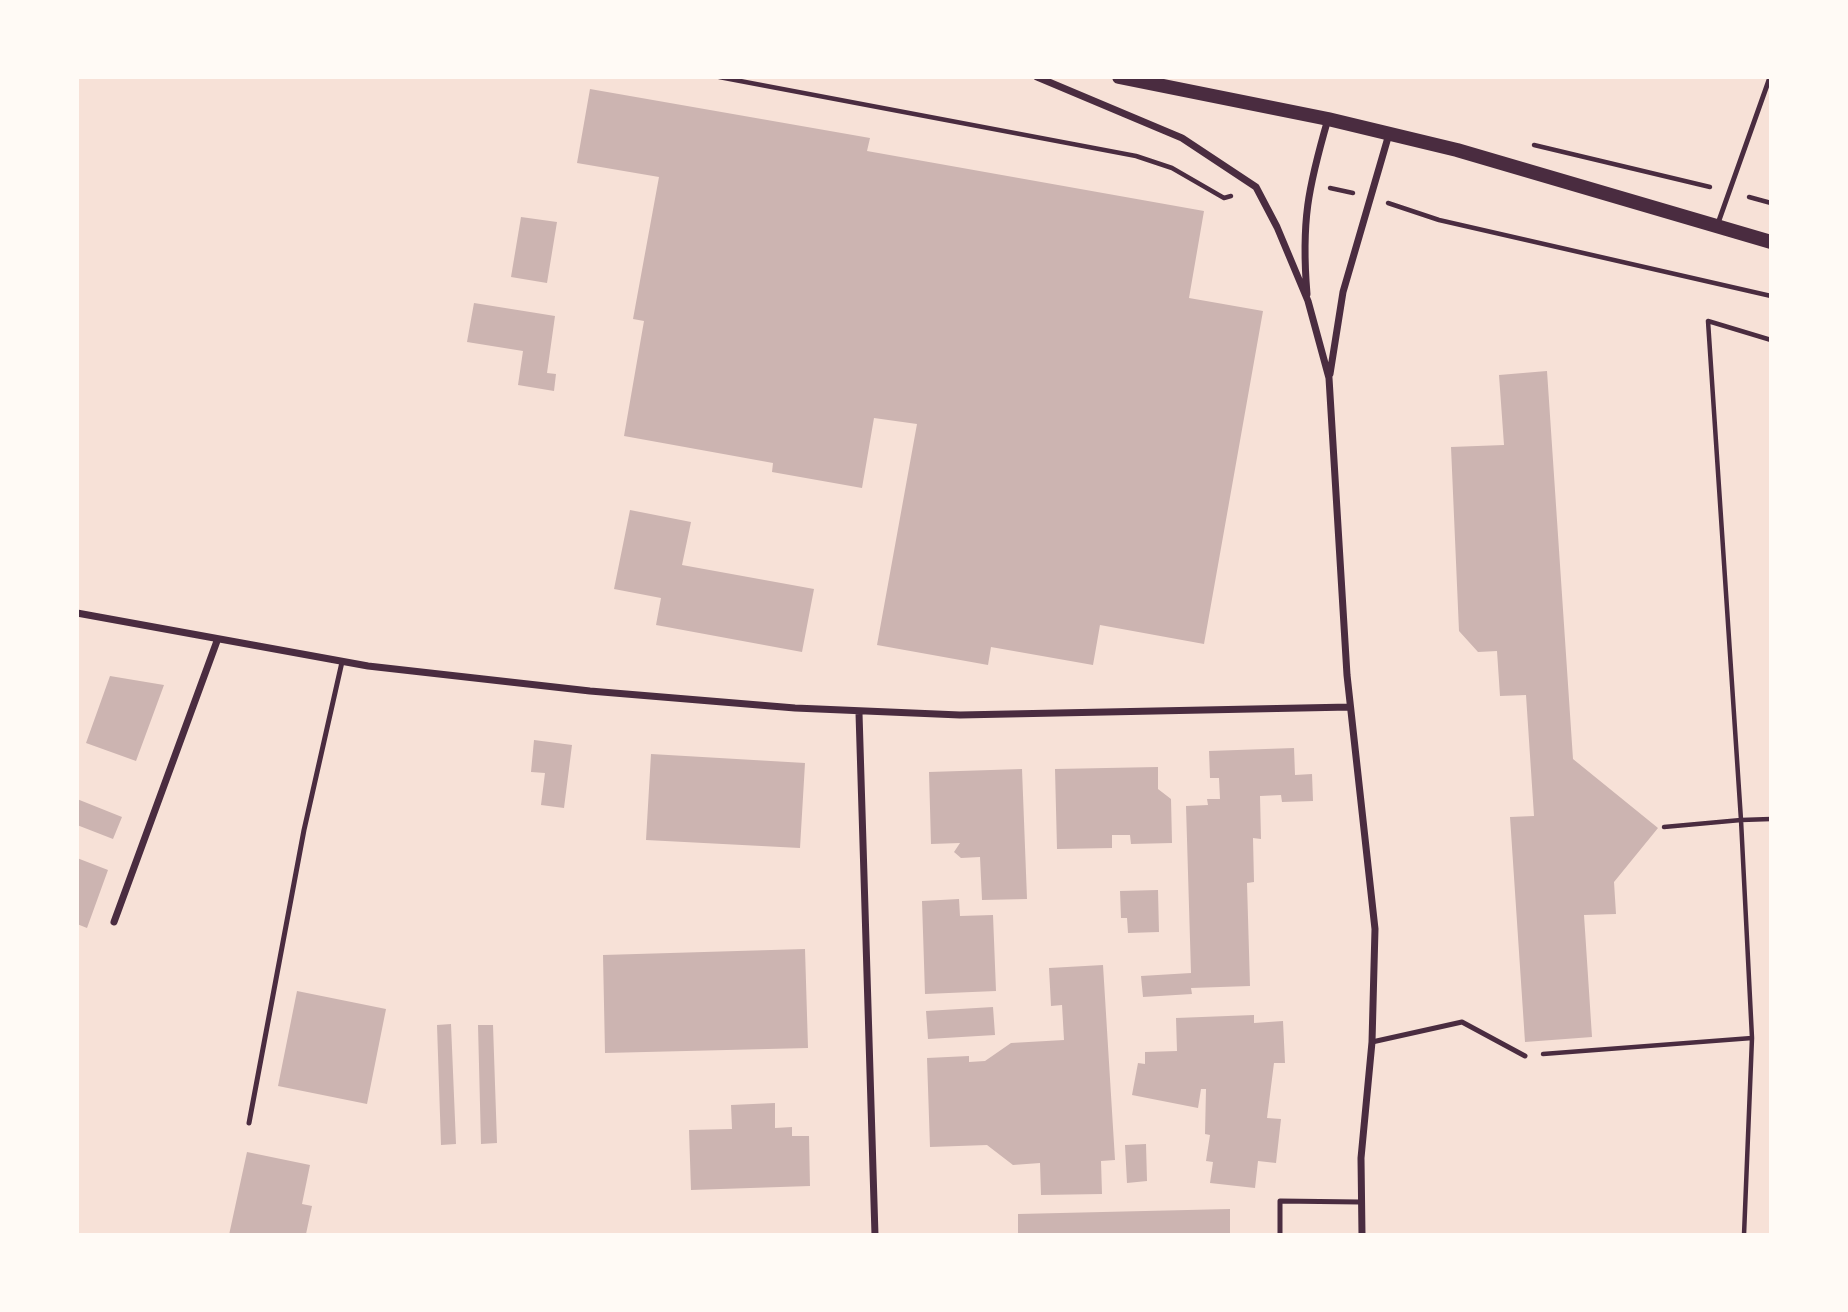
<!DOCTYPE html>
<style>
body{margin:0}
#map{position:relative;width:1848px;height:1312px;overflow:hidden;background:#f7e1d7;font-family:"Libre Baskerville",serif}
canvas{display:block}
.frame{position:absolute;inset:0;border:79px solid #fffaf5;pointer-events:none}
</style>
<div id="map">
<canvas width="1848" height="1312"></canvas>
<div class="frame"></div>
</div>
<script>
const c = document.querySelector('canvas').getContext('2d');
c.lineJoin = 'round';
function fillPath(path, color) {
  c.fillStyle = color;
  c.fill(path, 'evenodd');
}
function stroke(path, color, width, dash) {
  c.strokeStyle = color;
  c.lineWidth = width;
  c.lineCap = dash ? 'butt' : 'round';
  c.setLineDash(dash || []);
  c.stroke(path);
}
const building = new Path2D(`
 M590,89L870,138L867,151L1204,211L1189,298L1263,311L1204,644L1100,625L1093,665L991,647L988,665L877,645L917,424L874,418L862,488L772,472L773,463L624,436L644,321L633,319L659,177L577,163Z
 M521,217L557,222L547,283L511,277Z
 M474,303L555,316L547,373L556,374L554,391L518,385L523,351L467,342Z
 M1547,371L1573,759L1658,828L1614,882L1616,914L1584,915L1592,1037L1525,1042L1510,817L1534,816L1526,695L1500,696L1497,651L1478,652L1459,631L1451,447L1504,445L1499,375Z
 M630,510L691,522L682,565L814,589L802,652L656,625L661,598L614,589Z
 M110,676L164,685L136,761L86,743Z
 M534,740L572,745L564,808L541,805L545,773L531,772Z
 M1294,748L1295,775L1312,774L1313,801L1282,802L1281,795L1260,796L1261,839L1253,838L1254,882L1247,883L1250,986L1191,988L1192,994L1143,997L1141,976L1191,973L1186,806L1208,805L1207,799H1220L1219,778H1210L1209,751Z
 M651,754L805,763L800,848L646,840Z
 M1158,767V789L1171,799L1172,843L1131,844L1130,835H1112V848L1057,849L1055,769Z
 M1022,769L1027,899L982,900L980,857L961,858L954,852L960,843L931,844L929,772Z
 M77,799L122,817L113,839L77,825Z
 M77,858L108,870L87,928L77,924Z
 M1158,890L1159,932L1128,933L1127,918H1121L1120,891Z
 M959,899L960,916L993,915L996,991L925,994L922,901Z
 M805,949L808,1048L605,1053L603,955Z
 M1103,965L1115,1160L1101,1161L1102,1194L1041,1195L1040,1163L1013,1165L987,1145L930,1147L927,1058L969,1056V1062L985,1061L1011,1043L1064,1040L1062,1005L1051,1006L1049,968Z
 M297,991L386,1009L367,1104L278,1086Z
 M993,1007L995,1035L928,1039L926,1011Z
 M1254,1015V1023L1283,1021L1285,1063H1274L1267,1118L1281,1119L1276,1163L1258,1161L1255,1188L1210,1183L1213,1162L1206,1161L1210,1135L1205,1134L1206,1089H1201L1198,1108L1132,1095L1138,1063L1145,1064V1052L1177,1051L1176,1018Z
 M451,1024L456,1144L441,1145L437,1025Z
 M478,1025H493L497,1143L481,1144Z
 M775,1103V1128L792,1127V1136H809L810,1186L691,1190L689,1130L732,1129L731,1105Z
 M1146,1144L1147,1181L1127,1183L1125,1145Z
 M247,1152L310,1165L302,1204L312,1206L306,1234L229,1235Z
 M1230,1209V1235H1018V1214Z`);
const path = new Path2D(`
 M719,77L1136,156L1172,168L1224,198L1231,196
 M1534,145L1710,187
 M1330,188L1353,193
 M1749,197L1771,203
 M1388,203L1439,220L1771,296
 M1771,340L1708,321L1741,820L1771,819
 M1664,827L1741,820L1752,1038L1744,1235
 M1543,1054L1752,1038`);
const service = new Path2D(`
 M1717,226L1770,77
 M1372,1042L1462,1022L1525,1056
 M249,1123L304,830L342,662
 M1280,1235V1201L1359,1202`);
const minor = new Path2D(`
 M1037,77L1182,138L1256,187L1277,227L1308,301L1329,378L1347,675L1375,929L1372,1042L1361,1158L1362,1235
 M1307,294C1301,222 1308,188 1328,119
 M1330,374L1343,292L1389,134
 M77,613L368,666L590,691L795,708L960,715L1350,707
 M859,713L875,1235
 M114,922L217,641`);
const secondary = new Path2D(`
 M1119,77L1328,119L1457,150L1771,242`);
fillPath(building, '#ccb4b1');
stroke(path, '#4a2c40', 4.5);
stroke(service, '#4a2c40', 5);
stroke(minor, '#4a2c40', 7);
stroke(secondary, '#4a2c40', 14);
</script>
